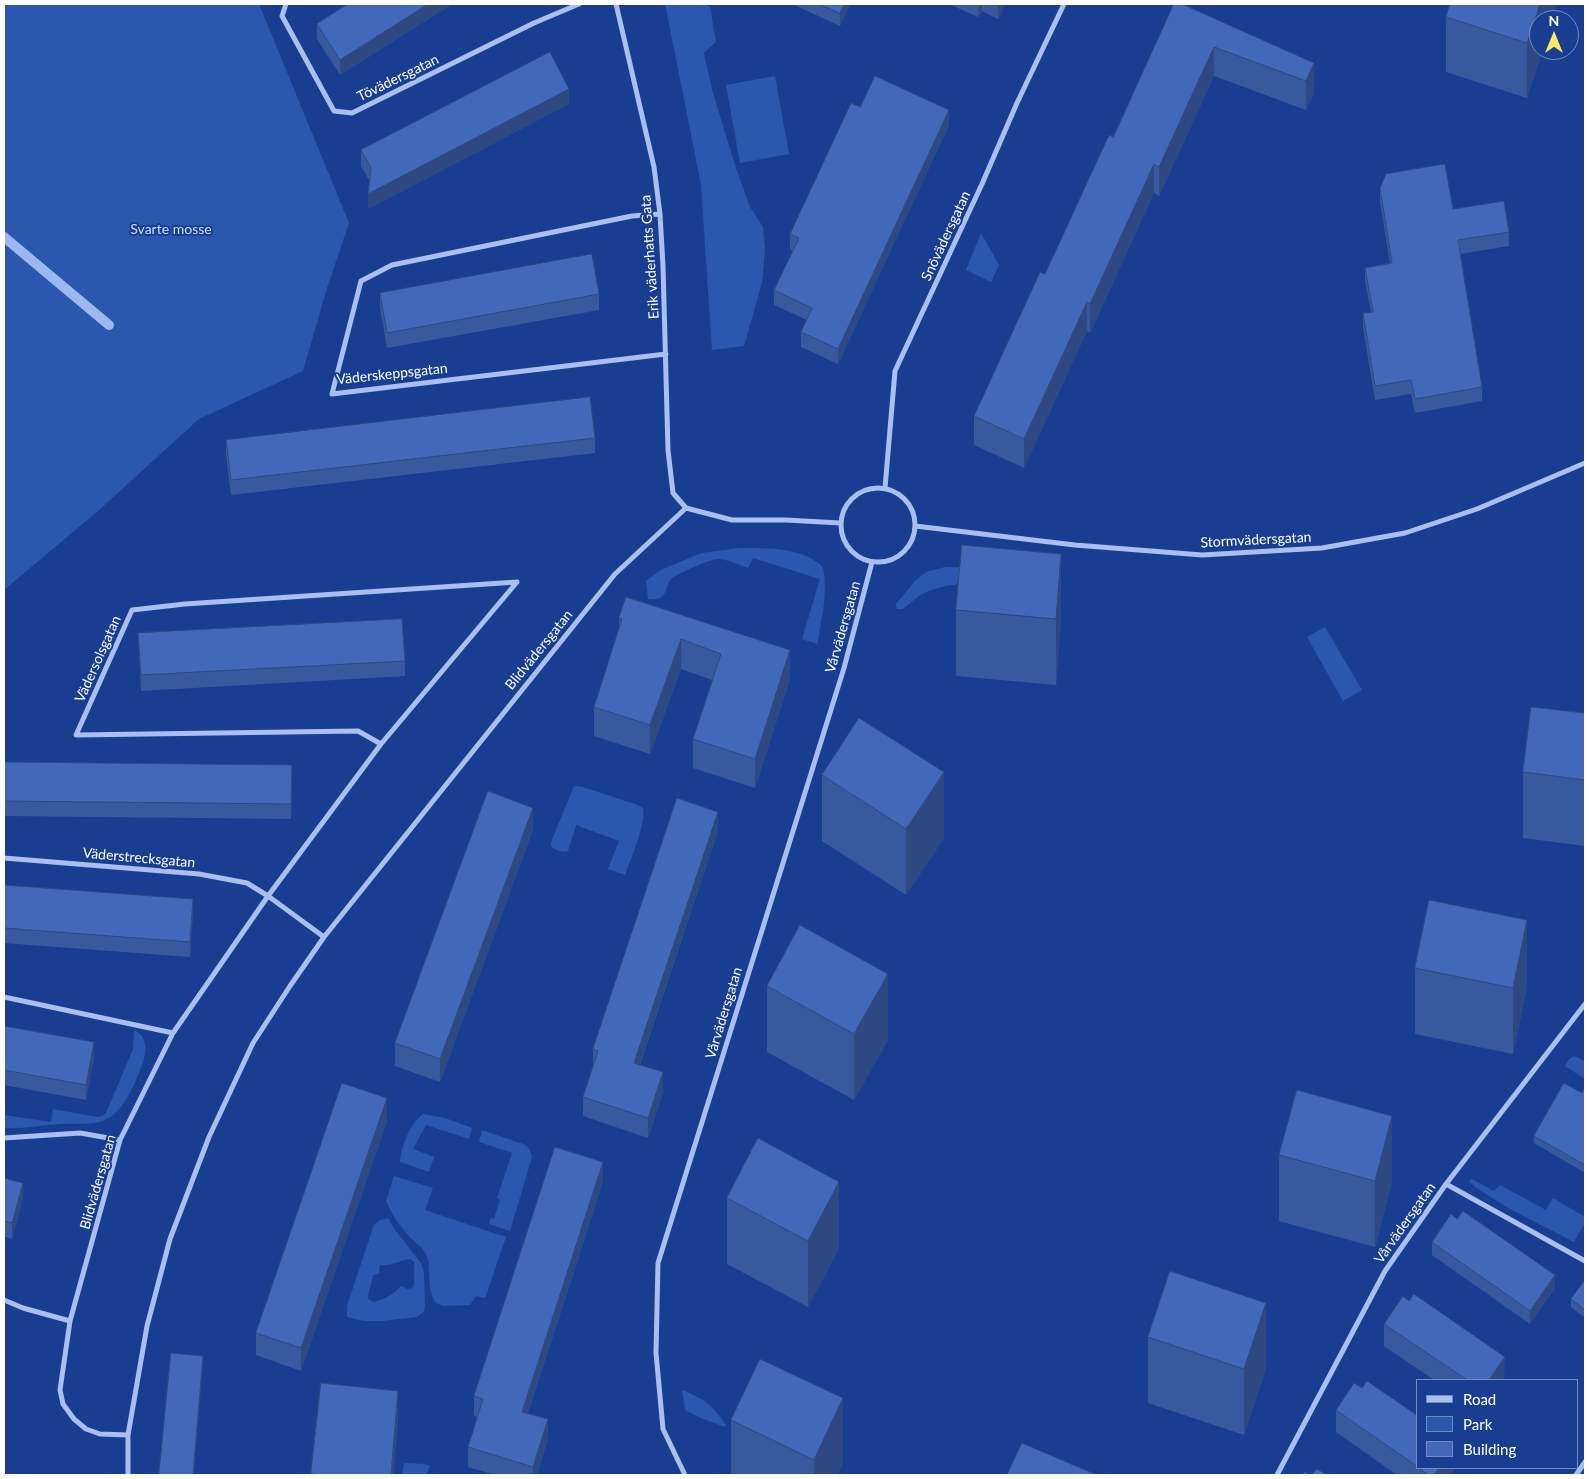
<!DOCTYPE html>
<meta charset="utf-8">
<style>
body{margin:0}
#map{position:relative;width:1589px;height:1479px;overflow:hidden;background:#193e91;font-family:Lato,sans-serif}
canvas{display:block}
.frame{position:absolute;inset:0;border:5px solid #fff;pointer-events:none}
.legend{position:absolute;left:1416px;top:1379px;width:162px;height:90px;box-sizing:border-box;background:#193e91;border:1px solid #758bbd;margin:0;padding:6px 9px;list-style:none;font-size:15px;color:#fff}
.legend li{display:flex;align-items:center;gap:10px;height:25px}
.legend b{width:25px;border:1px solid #758bbd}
.north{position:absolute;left:1529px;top:10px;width:50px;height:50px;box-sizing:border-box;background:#193e91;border:1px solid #758bbd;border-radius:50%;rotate:0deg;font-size:14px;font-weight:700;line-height:20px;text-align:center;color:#fff}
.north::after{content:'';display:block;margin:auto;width:18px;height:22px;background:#ffe766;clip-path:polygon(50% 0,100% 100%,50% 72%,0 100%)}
</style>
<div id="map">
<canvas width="1589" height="1479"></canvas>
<div class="frame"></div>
<ul class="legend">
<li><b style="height:6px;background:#a8bfef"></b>Road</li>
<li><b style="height:14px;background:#2c57af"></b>Park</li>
<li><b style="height:14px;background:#4268b9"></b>Building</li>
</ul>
<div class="north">N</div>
</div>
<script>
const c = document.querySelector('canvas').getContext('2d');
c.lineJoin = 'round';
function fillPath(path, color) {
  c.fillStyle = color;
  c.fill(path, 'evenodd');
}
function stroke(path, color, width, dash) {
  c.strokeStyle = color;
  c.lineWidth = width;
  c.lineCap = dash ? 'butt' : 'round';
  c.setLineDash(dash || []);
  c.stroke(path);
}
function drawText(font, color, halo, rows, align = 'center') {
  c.font = font + ' Lato,sans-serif';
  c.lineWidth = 4;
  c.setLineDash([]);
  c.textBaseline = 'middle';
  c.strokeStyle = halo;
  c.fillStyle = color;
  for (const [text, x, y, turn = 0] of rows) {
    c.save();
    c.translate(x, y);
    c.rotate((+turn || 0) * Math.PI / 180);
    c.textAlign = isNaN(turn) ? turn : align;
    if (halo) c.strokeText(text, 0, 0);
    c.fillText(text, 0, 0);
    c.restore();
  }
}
const green = new Path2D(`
 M4,4H259L349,223L327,288L303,371L199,419L98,511L4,590Z
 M665,4H704L710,7L716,42L704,53L712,90L736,168L750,207L763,227L765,250L762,283L744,346L712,350L701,185Z
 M775,76L789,154L740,163L726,85Z
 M981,233L999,265L991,282L966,270Z
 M740,548C767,548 802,547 823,567C828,593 822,618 817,644L802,639L820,579L753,558L748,568C739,565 727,559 718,559C713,558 674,575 671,579C664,588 669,601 648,599L646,581L661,570L701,553Z
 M945,567L977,568L955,585H949L931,590L920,595L903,609H897L896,604L915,581L926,572Z
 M1325,627L1362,690L1343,701L1307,637Z
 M574,786L583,787L638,805L643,808C647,821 630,861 625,875L608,869L619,841L576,825L568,851C562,853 555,850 551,846V842Z
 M134,1030C146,1036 147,1047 144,1059C137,1080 123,1117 99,1122C87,1125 73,1123 61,1124C42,1125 23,1129 4,1128V1115L51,1122L53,1109L97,1117L102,1116L106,1113L133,1049Z
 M1574,1056L1585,1061V1079L1565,1066L1569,1059Z
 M423,1114L445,1118L472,1128L469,1139L426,1125L413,1149L434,1157L429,1172L400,1162C401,1146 410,1124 423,1114Z
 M482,1130L526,1145L530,1150L532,1157L510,1231L489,1224L491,1218L494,1219L500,1200L497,1198L512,1153L479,1142Z
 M394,1176L433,1188L425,1210L506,1237L485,1298L476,1296L470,1305L443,1306L436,1303C425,1286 433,1270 426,1254C422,1246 413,1241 407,1234C398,1224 391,1213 386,1201Z
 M1472,1179L1494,1191L1500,1185L1546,1210L1553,1198L1585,1217V1223L1574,1242L1508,1208L1475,1187L1469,1181Z
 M388,1218L395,1230L421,1263L424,1273L425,1305L424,1311L417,1317L383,1321H364L347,1317V1306L374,1225L380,1220ZM410,1259L414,1262V1286L412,1288L407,1289L401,1286C393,1295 385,1299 374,1302L368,1299C368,1290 372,1284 373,1275L379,1274L380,1265C390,1267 400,1260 410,1259Z
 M682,1390C706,1400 711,1404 726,1425L725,1427L701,1418L685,1410Z
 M404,1463L424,1464L430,1466L426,1475H402Z`);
const stream = new Path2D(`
 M4,237L109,325`);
const street = new Path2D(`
 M286,4L282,16L334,111L352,113L534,23L579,4
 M616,4L654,167L660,214L663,266L668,450L673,493L686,508
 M660,214L632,216L392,265L361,281L332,394L666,354
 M841 525a37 37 0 1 1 74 0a37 37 0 1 1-74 0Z
 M885,488L895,371L982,184L1017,103L1064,4
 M686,508L732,520H786L840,523
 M915,526L1075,545L1202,555L1322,548L1405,533L1477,509L1585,463
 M381,744L358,731L76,735L132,610L185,604L517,582
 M4,858L199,874L247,883L268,896L324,937
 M4,997L173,1033
 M4,1138L80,1133L120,1140
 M1446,1184L1585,1261
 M4,1300L23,1308L70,1321
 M128,1435L100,1434L86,1429L74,1419L63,1404L60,1390L70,1321L120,1140L173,1033L268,896L381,744L517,582
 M128,1475V1435L147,1326L170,1239L209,1137L253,1043L290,986L324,937L615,574L686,508
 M685,1475L663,1429L656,1353L658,1263L844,668L872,562
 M1277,1475L1385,1271L1446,1184L1585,1004
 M1576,1475L1585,1462`);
const wall = new Path2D(`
 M348,4H452L340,75L317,39V24Z
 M792,4H850L840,26Z
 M949,4H1005L998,19L982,11L978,17Z
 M1174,4L1314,63V92L1306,110L1214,76L1159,196L1154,193L1090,333L1087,331L1024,468L974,445V416L1113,137Z
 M1556,4V9L1553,20H1539V50H1543L1527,98L1446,72V17Z
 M569,104L368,209L369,180L361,166V150Z
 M860,107L949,125L838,364L801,347V332L807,320L774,305V290L793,251L790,249V234Z
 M1380,188L1453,209L1509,232V246L1460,254L1482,387V401L1415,413L1411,394L1375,400L1363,327V313L1371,312L1365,281V268L1390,263L1380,202Z
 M380,293L599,294V310L387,348L380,308Z
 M595,438V453L231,495L226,455V440Z
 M626,597L790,679L755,788L693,768V739L712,680L681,669L650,754L594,736V707L619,628V618Z
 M956,610L1061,620L1056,685L956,676Z
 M138,633L405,661V676L141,691Z
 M1585,713V846L1523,838V772Z
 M4,762L292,765L291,819L4,816Z
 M822,775L944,838L906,895L822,841Z
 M533,830L440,1082L395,1066V1043Z
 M718,831L640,1065L663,1092L648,1138L583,1116V1097L593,1067V1049Z
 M4,885L193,914L190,957L4,943Z
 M1415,968L1527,986L1513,1054L1415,1034Z
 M767,986L888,1040L854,1100L767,1052Z
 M4,1026L94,1058L86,1100L4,1085Z
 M1585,1087V1173L1534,1143V1136L1582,1093Z
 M387,1121L301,1371L256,1355V1333Z
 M1279,1155L1392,1182L1375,1247L1279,1221Z
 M4,1178L23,1198L12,1239L4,1236Z
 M603,1182L528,1413L548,1439L537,1475H495L468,1467V1447L477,1417L474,1416V1396Z
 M727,1198L839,1248L808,1307L727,1264Z
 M1457,1219L1555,1288L1530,1324L1432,1255V1242Z
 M1585,1280V1318L1571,1307V1299Z
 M1384,1324L1505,1380H1434L1384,1346Z
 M1148,1337L1266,1369L1244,1435L1148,1403Z
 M1362,1388L1418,1416V1468H1455L1450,1475H1397L1336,1432V1410Z
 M731,1420L843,1464L837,1475H731Z`);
const shadedWall = new Path2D(`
 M428,4H452L340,75V60Z
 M844,4H850L840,26V13Z
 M979,4H982V11L978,17Z
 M999,4H1005L998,19V6Z
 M1540,4H1556V9L1553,20H1539V50H1543L1527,98V43Z
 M1214,47V76L1159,196V167Z
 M1314,63V92L1306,110V81Z
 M569,89V104L368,209V194Z
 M949,110V125L838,364V349Z
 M1154,164V193L1090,333V304Z
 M1087,302V331L1024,468V439Z
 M1061,554V620L1056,685V619Z
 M681,639V669L650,754V725Z
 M790,650V679L755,788V759Z
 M944,772V838L906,895V829Z
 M533,808V830L440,1082V1059Z
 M718,812V831L634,1082V1063Z
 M193,899V914L190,957V942Z
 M1527,920V986L1513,1054V988Z
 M888,974V1040L854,1100V1034Z
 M94,1042V1058L86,1100V1085Z
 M663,1072V1092L648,1138V1118Z
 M387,1098V1121L301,1371V1348Z
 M1392,1116V1182L1375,1247V1181Z
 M603,1162V1182L522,1431V1412Z
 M839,1182V1248L808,1307V1241Z
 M23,1183V1198L12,1239V1223Z
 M1555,1275V1288L1530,1324V1311Z
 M1266,1303V1369L1244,1435V1369Z
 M203,1356V1364L194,1475H193Z
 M1505,1357L1504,1380H1489Z
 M398,1391V1421L394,1475H391Z
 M843,1398V1464L837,1475H814V1460Z
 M548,1419V1439L537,1475H533V1467Z
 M1439,1468H1455L1450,1475H1434Z`);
const building = new Path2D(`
 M348,4H428L340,60L317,24Z
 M819,4H844L840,13Z
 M993,4H999L998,6Z
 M1174,4H1182L1314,63L1306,81L1214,47L1159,167L1154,164L1090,304L1087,302L1024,439L974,416L1040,272L1045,274L1109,135L1113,137Z
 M1450,4H1540L1527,43L1446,17Z
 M550,52L569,89L368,194L371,168L361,150Z
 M875,76L949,110L838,349L801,332L812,308L774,290L799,238L790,234L851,103L860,107Z
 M1445,164L1453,209L1504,201L1509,232L1458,240L1482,387L1415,399L1411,380L1375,386L1363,313L1373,312L1365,268L1392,263L1380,188L1386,174Z
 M592,254L599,294L387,333L380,293Z
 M590,397L595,438L231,480L226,440Z
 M962,545L1061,554L1056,619L956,610Z
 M626,597L790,650L755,759L693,739L721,654L681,639L650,725L594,707L622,619L619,618Z
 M402,619L405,661L141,675L138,633Z
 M1531,707L1585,713V780L1523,772Z
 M859,718L944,772L906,829L822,775Z
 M4,762L292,765L291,804L4,801Z
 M488,791L533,808L440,1059L395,1043Z
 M677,798L718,812L634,1063L663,1072L648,1118L583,1097L598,1051L593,1049Z
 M4,885L193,899L190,942L4,928Z
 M1429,900L1527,920L1513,988L1415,968Z
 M800,925L888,974L854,1034L767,986Z
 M4,1026L94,1042L86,1085L4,1070Z
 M342,1083L387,1098L301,1348L256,1333Z
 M1564,1083L1582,1093L1585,1087V1165L1534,1136Z
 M1297,1090L1392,1116L1375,1181L1279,1155Z
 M758,1138L839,1182L808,1241L727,1198Z
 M555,1147L603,1162L522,1412L548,1419L533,1467L468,1447L483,1399L474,1396Z
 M4,1178L23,1183L12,1223L4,1221Z
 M1463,1211L1555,1275L1530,1311L1432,1242L1451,1214L1457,1219Z
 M1170,1271L1266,1303L1244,1369L1148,1337Z
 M1585,1280V1310L1571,1299Z
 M1414,1294L1505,1357L1489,1380H1467L1384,1324L1403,1296L1409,1301Z
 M171,1353L203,1356L193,1475H159Z
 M760,1359L843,1398L814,1460L731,1420Z
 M1367,1381L1418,1416V1467L1336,1410L1354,1383L1362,1388Z
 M321,1383L398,1391L391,1475H326L311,1474Z
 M1022,1443L1097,1475H1007Z
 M1419,1468H1439L1434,1475H1429Z
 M1317,1469L1327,1475H1312Z
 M1305,1472L1310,1475H1302Z`);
const streetNames = [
 ["Tövädersgatan",398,78,-26],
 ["Snövädersgatan",946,236,-65],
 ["Erik väderhatts Gata",650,257,-94],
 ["Väderskeppsgatan",392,374,-6],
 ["Stormvädersgatan",1256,540,-3],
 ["Vårvädersgatan",843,627,-74],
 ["Blidvädersgatan",539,650,-51],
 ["Vädersolsgatan",98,659,-66],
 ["Väderstrecksgatan",139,858,5],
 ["Vårvädersgatan",724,1013,-73],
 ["Blidvädersgatan",98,1182,-74],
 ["Vårvädersgatan",1405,1223,-55]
];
const parkNames = [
 ["Svarte mosse",171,229]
];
fillPath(green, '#2c57af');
stroke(stream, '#9bb8f1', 10);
stroke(street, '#a8bfef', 5);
fillPath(wall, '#39599f');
fillPath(shadedWall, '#2e4982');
fillPath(building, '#4268b9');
stroke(building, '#2e4982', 1);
drawText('14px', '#fff', '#193e91', streetNames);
drawText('14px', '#cfddfb', '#193e91', parkNames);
</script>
